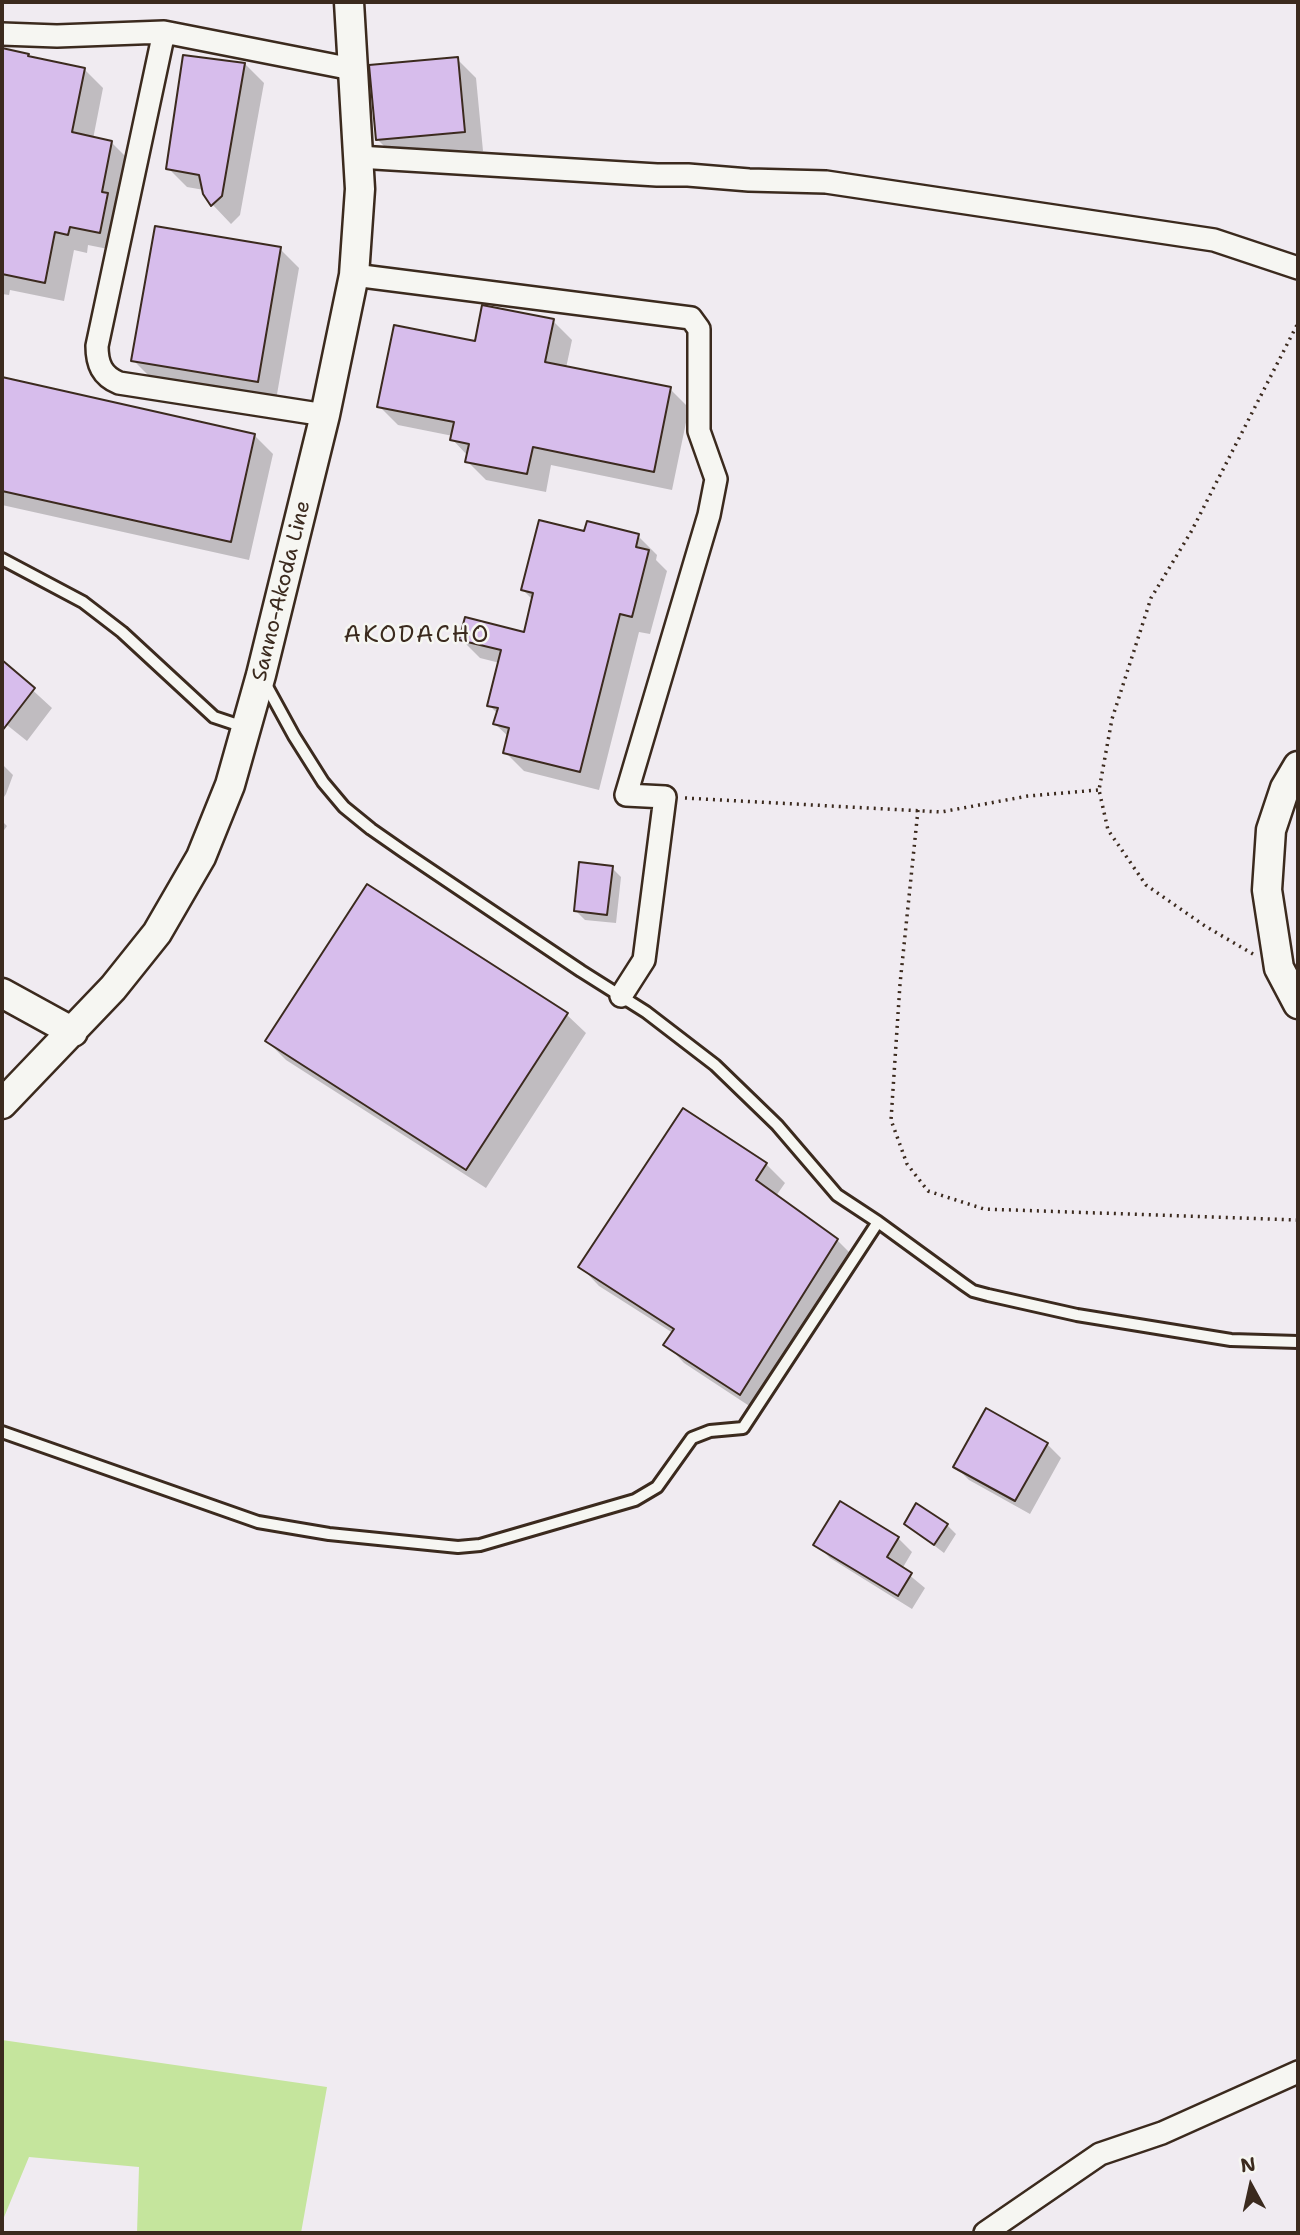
<!DOCTYPE html>
<style>
body{margin:0}
#map{position:relative;width:1300px;height:2235px;overflow:hidden;background:#f0ebf1;font-family:"Shantell Sans",sans-serif}
canvas{display:block}
.frame{position:absolute;inset:0;border:4px solid #3b2a1e;pointer-events:none}
.north{position:absolute;left:1216px;top:2151px;width:70px;height:70px;-webkit-text-stroke:5px #f6f6f2;paint-order:stroke;rotate:352deg;font-size:19px;font-weight:700;line-height:28px;text-align:center;color:#3b2a1e}
.north::after{content:'';display:block;margin:auto;width:24px;height:32px;background:#3b2a1e;clip-path:polygon(50% 0,100% 100%,50% 72%,0 100%)}
</style>
<div id="map">
<canvas width="1300" height="2235"></canvas>
<div class="frame"></div>
<div class="north">N</div>
</div>
<script>
const c = document.querySelector('canvas').getContext('2d');
c.lineJoin = 'round';
function fillPath(path, color) {
  c.fillStyle = color;
  c.fill(path, 'evenodd');
}
function stroke(path, color, width, dash) {
  c.strokeStyle = color;
  c.lineWidth = width;
  c.lineCap = dash ? 'butt' : 'round';
  c.setLineDash(dash || []);
  c.stroke(path);
}
function drawText(font, color, halo, rows, align = 'center') {
  c.font = font + ' "Shantell Sans",sans-serif';
  c.lineWidth = 5;
  c.setLineDash([]);
  c.textBaseline = 'middle';
  c.strokeStyle = halo;
  c.fillStyle = color;
  for (const [text, x, y, turn = 0] of rows) {
    c.save();
    c.translate(x, y);
    c.rotate((+turn || 0) * Math.PI / 180);
    c.textAlign = isNaN(turn) ? turn : align;
    if (halo) c.strokeText(text, 0, 0);
    c.fillText(text, 0, 0);
    c.restore();
  }
}
const green = new Path2D(`
 M2,2040L327,2087L301,2233H137L139,2167L29,2157L2,2222Z`);
const shadow = new Path2D(`
 M2,50L28,55L31,59L84,69L103,88L93,139L111,142L130,161L118,251L88,245L87,253L74,250L64,301L10,290L9,295L2,294Z
 M457,59L476,78L483,151L397,159L378,140Z
 M245,64L264,83L240,215L231,224L213,205L204,190L187,187L168,168Z
 M280,249L299,268L276,400L152,379L133,360Z
 M553,321L572,340L566,368L670,389L689,408L672,490L551,465L546,492L486,480L467,461L468,456L452,439L453,436L398,425L379,406L476,343Z
 M2,379L254,435L273,454L249,560L2,505Z
 M585,534L638,536L657,555L656,560L667,571L650,634L639,632L599,790L524,771L505,752L509,737L495,724L498,714L489,705L500,663L480,658L461,639L525,634L533,600L523,590Z
 M3,663L52,708L27,741L2,721Z
 M2,764L13,775L6,794L2,800Z
 M2,821L7,826L2,833Z
 M612,868L621,877L616,923L585,920L576,911Z
 M367,887L567,1015L586,1033L486,1188L286,1060L267,1041Z
 M684,1111L766,1164L785,1183L776,1196L837,1240L856,1259L760,1413L684,1363L666,1344L673,1333L599,1286L581,1267Z
 M1047,1444L1061,1458L1030,1514L969,1480L955,1466Z
 M906,1524L947,1525L956,1534L944,1553Z
 M898,1538L912,1552L902,1569L925,1588L912,1609L830,1558L816,1544Z`);
const building = new Path2D(`
 M2,48L29,54L28,56L85,68L72,132L112,141L102,192L108,193L100,233L70,227L68,235L55,232L45,283L2,274Z
 M183,55L245,63L222,196L211,206L203,194L199,175L166,169Z
 M458,57L465,132L376,140L369,65Z
 M155,226L281,247L258,382L131,361Z
 M482,305L554,319L545,362L671,387L654,472L533,447L527,474L465,462L469,444L450,440L454,422L377,407L394,325L475,341Z
 M2,377L255,434L231,542L2,491Z
 M539,520L584,531L587,521L639,534L636,547L649,550L632,617L620,614L580,772L503,753L509,728L493,724L498,708L487,706L501,650L459,640L465,617L524,632L533,593L521,590Z
 M2,660L35,688L2,731Z
 M579,862L613,866L607,915L574,911Z
 M367,884L568,1013L466,1170L265,1041Z
 M683,1108L767,1163L756,1180L838,1239L740,1395L663,1345L674,1329L578,1267Z
 M986,1408L1048,1443L1015,1501L953,1467Z
 M840,1501L899,1537L887,1557L912,1573L898,1596L813,1545Z
 M916,1503L948,1524L934,1545L904,1524Z`);
const path = new Path2D(`
 M685,798L941,812L1028,796L1098,790
 M918,810L900,984L891,1120L907,1164L928,1191L984,1209L1298,1220
 M1253,954L1205,926L1146,885L1108,830L1099,790L1112,719L1151,598L1191,532L1298,323`);
const lane = new Path2D(`
 M2,559L83,602L122,632L214,717L244,727
 M265,683L294,736L323,782L344,807L371,829L404,852L581,971L646,1012L715,1065L777,1125L837,1195L878,1222L963,1284L973,1291L988,1295L1077,1315L1231,1340L1298,1342
 M2,1432L258,1522L329,1534L458,1547L480,1545L635,1500L657,1487L692,1438L710,1431L743,1428L878,1222`);
const street = new Path2D(`
 M164,32L97,346C97,364 102,376 119,383L325,415
 M2,34L57,36L164,32L352,69
 M358,157L657,175H688L749,180L826,182L1214,240L1298,268
 M354,275L691,318L699,329V431L716,479L709,515L626,795L665,797L644,960L621,996
 M985,2233L1100,2154L1162,2133L1298,2072`);
const secondary = new Path2D(`
 M1298,766L1285,788L1271,830L1267,890L1279,968L1298,1004
 M2,993L73,1032
 M2,1104L113,988L157,933L201,857L230,785L261,675L325,415L354,275L360,189L349,2`);
const streetNames = [
 ["Sanno-Akoda Line",282,591,-76]
];
const quarterNames = [
 ["AKODACHO",417,636]
];
fillPath(green, '#c5e59d');
fillPath(shadow, '#0003');
fillPath(building, '#d7bdec');
stroke(building, '#3b2a1e', 2);
stroke(lane, '#3b2a1e', 16);
stroke(street, '#3b2a1e', 26);
stroke(secondary, '#3b2a1e', 33);
stroke(path, '#3b2a1e', 3.5, [2, 5]);
stroke(lane, '#f6f6f2', 10);
stroke(street, '#f6f6f2', 21);
stroke(secondary, '#f6f6f2', 28);
drawText('21px', '#3b2a1e', '#f6f6f2', streetNames);
c.letterSpacing = '2px';
drawText('24px', '#3b2a1e', '#f6f6f2', quarterNames);
c.letterSpacing = '0px';
</script>
